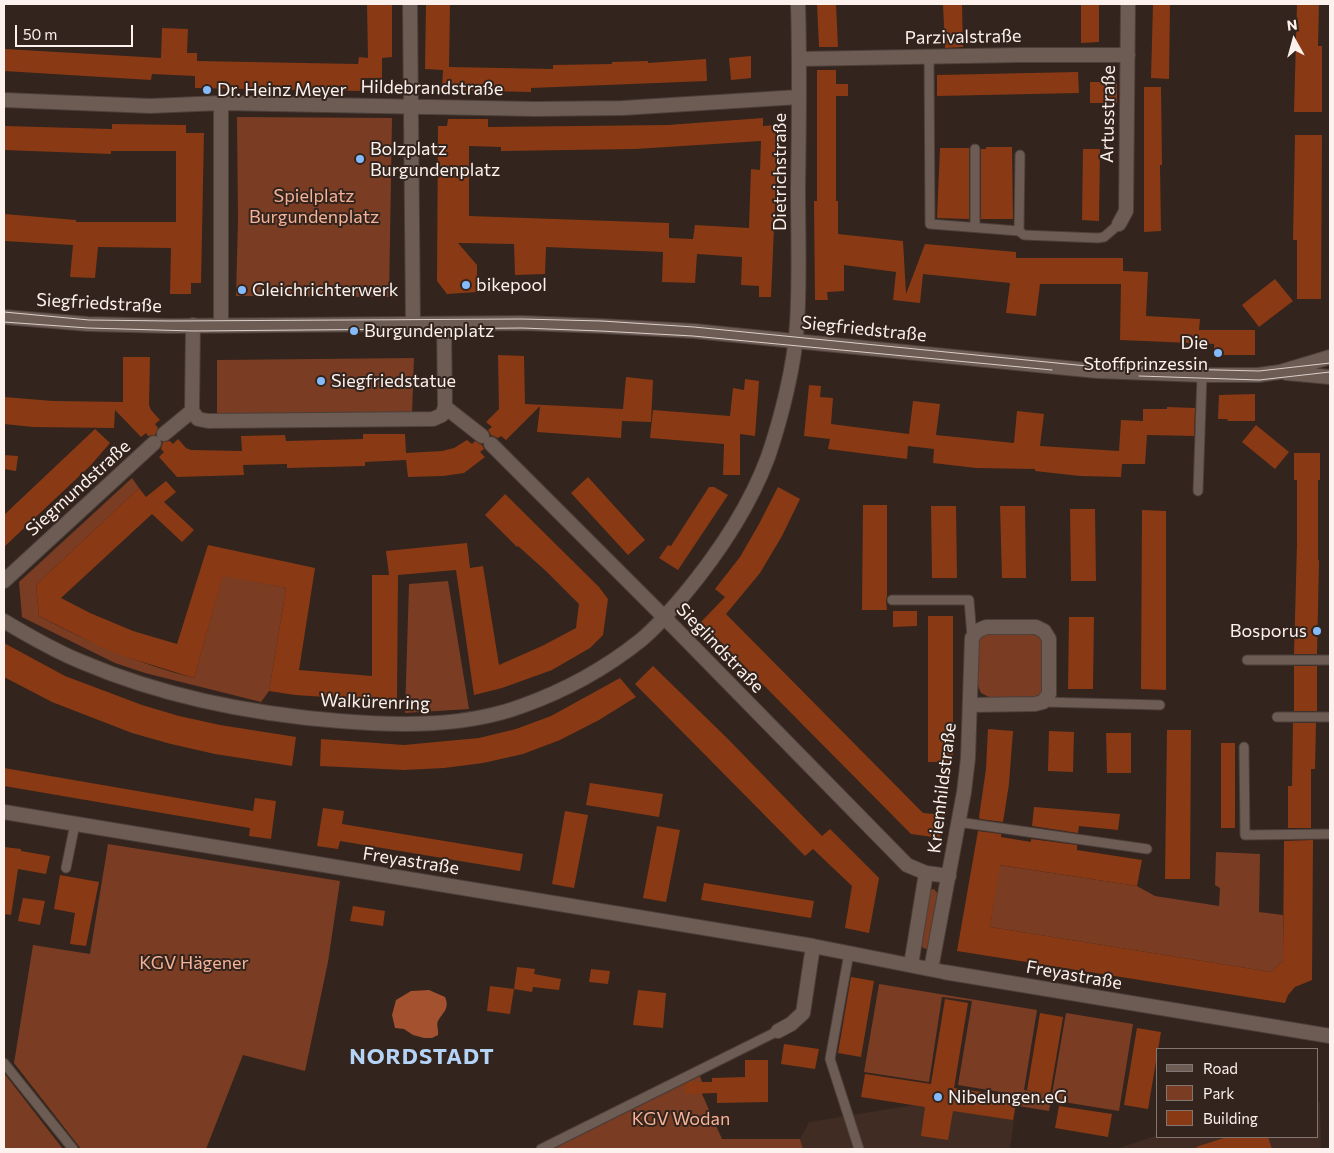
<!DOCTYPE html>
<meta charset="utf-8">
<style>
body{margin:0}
#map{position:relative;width:1334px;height:1153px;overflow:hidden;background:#33241d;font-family:Commissioner,sans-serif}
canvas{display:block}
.frame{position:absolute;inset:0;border:5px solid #fcf1ed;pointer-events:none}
.legend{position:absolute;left:1156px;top:1048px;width:162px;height:90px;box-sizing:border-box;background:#33241d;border:1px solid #837670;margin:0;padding:6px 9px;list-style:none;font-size:15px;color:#fcf1ed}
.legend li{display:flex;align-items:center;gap:10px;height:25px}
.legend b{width:25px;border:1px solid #837670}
.north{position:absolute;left:1269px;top:15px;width:50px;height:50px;-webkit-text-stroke:4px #33241d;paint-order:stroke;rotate:353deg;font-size:14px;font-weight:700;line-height:20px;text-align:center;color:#fcf1ed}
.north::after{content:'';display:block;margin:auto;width:18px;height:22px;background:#fcf1ed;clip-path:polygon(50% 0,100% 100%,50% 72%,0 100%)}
.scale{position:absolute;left:15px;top:25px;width:118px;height:22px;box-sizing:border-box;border:2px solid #fcf1ed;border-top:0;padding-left:6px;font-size:15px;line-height:18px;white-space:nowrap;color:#fcf1ed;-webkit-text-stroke:4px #33241d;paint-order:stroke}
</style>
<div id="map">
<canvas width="1334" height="1153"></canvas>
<div class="frame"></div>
<ul class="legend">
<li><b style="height:6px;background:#6d5c54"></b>Road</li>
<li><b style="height:14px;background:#7a3d23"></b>Park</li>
<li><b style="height:14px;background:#893a14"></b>Building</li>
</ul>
<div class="north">N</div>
<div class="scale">50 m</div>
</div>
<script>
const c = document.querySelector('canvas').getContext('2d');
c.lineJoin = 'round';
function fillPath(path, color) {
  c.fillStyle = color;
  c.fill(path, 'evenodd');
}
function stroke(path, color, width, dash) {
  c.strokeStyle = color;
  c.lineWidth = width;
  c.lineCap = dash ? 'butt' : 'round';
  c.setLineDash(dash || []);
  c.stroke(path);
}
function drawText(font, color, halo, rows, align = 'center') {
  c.font = font + ' Commissioner,sans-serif';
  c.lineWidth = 4;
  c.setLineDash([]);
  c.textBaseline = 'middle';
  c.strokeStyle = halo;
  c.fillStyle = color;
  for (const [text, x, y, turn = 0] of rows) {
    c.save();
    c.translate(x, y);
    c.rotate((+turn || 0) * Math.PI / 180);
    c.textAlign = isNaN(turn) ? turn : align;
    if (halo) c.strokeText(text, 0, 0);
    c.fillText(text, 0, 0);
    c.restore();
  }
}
const built = new Path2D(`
 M932,1075L955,1079L954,1088L1017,1097L1010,1149H803L800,1139L809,1122L914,1105L931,1084Z
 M1318,1102H1320L1321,1149H1116L1155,1136L1158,1124V1137H1318Z`);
const green = new Path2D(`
 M237,117L392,118L389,297L236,296L238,220Z
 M414,358L412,414L217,415V360Z
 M132,478L139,488L36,585L39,616C89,643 139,664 194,678L223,575L286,588L269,691L261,702L145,673L115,663L22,617L19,582Z
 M448,581L469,709L405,713L409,584Z
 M986,633L1034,635L1039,636L1042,642L1043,690L1040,695L1035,697H989L981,693L978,686V641L981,636Z
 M108,844L340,881L328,962L305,1071L243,1055L206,1149H81L14,1063L33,945L90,954Z
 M1216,852L1260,854L1259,912L1283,915V961L1271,972L990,927L999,865L1137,886L1155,896L1219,906L1220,888L1215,885Z
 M934,889L938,894L930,947L926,949L923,948L921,944L930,890Z
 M879,984L1037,1010L1024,1090L1052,1094L1066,1013L1133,1024L1119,1111L1051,1100L1049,1111L1018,1106L1019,1095L958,1085L972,1001L942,997L929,1082L864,1072Z
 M4,1073L63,1149H4Z
 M700,1076L702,1082V1094L722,1139H800L803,1149H553Z`);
const water = new Path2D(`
 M429,990L445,997C450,1009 443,1012 438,1021C436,1026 439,1030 438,1035L432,1038H424L413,1035L404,1029L395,1028L392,1015L396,1000L411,991Z`);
const building = new Path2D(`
 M367,4H392V57L382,58V78H361V91L195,88V76L152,74L151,80L4,71L5,49L161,58L162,28L188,29L187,53H197V61L358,64L359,57L368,58Z
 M426,4H450L449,67L553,69V65L612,64V62L648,61V63L706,59L707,81L531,88V92L442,90L443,70L425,69Z
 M817,4H836L838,47H819Z
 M943,4H962L963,47L945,48Z
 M1081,4H1099V42L1081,43Z
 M1153,4H1170L1169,79L1151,78Z
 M1297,4H1319L1318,46H1322V112H1294Z
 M751,56V78L731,80L729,58Z
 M817,70H836V84H848V96H836V201H838V234L903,241L906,294L925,244L1016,252V258H1123V271L1148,272L1146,316L1200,319L1199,330H1255V355H1214V344L1120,340L1121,284H1040L1036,316L1006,313L1010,283L923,274L920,303L893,300L896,272L844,265V291L827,292L828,300H815L814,201H817Z
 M1078,72L1079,93L937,96V75Z
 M1090,82H1117V103H1090Z
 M1144,87H1161L1162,165H1160L1161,231L1144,232Z
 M763,118V126L776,125L777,157L771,297H759V286L741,285L742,257L697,254L695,283L662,282L663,252L546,247L545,274L515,275L514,244L458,243L477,265V292L447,294L437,281L438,126H447L448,119H488V127L668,125ZM761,141L760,170L751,169L749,228L695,225L693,239L669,238V223L469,216V146L501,147V151L635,149Z
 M112,124L186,125V133H204L201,283H191V294H170L171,248L98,247L95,278L70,277L73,245L4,241V214L76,220V222H176V151H111V154L4,150V126L112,129Z
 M1295,135H1322L1321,299H1297V240H1293Z
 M986,147H1012L1013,219H981V149H986Z
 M940,148H969V219L937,218Z
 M1083,149H1100L1099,221L1082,220Z
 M1275,279L1293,301L1259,327L1242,305Z
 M498,355L524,356L525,404L623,409L626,377L653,380L651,422L622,421L621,438L537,432L540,406L506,440L501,436L498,438L491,435L488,430L492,427L486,422L499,409Z
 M123,357H150L149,405L151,410L160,420L155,424L158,428L155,435L148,436L146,433L141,437L115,410L114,428L33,427L4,424V397L53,401L123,402Z
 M745,379L759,381L755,436L740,434V475H723L724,444L650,438L653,410L730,416L733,388L744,390Z
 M809,385L821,386L820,397L833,398L831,424L909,434L913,401L940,404L936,435L1014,443L1017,411L1044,414L1040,446L1119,451L1121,420L1143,421V409H1167V407L1195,408L1194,436L1147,435L1145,464H1122L1121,477L1080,476L1035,471V469L976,468L933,463L934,449L908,446L907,459L828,449L830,439L804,436Z
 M1255,394V421H1228L1227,419H1218L1219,395Z
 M1256,425L1289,452L1275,469L1242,442Z
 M95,429L110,443L91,465L4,547V515Z
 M363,434H405L406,453L442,451L454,448L467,440L472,444L475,441L482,445L484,449L480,452L485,457L464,473L443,476L408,477L406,460L365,462V466L287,468V464L243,465L244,475L177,477L159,457L164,452L161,449L163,442L170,441L173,444L178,439L186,448L191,450L242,451L241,436L285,435L286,441L363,439Z
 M1294,453H1320V480H1318V560H1319L1317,654H1294L1297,544V480H1294Z
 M4,455L18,456L16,471L4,469Z
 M588,477L645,540L628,555L571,493Z
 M166,481L176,492L164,502L194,530L182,542L152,514L61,598L90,613L133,631L177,644L208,545L315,568L299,670L372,676V575H389L386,551L467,543L470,568L483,566L499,665L542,646L576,628L579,604L547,572L518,546L517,547L485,515L505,494L599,587L608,599L603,635L590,648L552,670L502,688L474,695L456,570L398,575L397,700H372L295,695L269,691L286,588L223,576L194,678L123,656L101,647L39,616L36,585L139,488L146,497Z
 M709,487H714L728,495L678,570L659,558L668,545L671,546Z
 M778,487L800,499L782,536L760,573L726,614L923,813L944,815L940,838L911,834L701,622L725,597L715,589L740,557L759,524Z
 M863,505H887V596L886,600L887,610H862Z
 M931,506H956L957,578H932Z
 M1000,506H1025L1026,578H1002Z
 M1070,509H1095L1096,581H1071Z
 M1142,510L1166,511V690L1141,689Z
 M893,611H917V626L893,627Z
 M928,616H953V762H928Z
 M1069,617H1094L1093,689H1068Z
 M4,643L65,676L142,705L179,716L220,725L296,737L292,766L215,754L171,744L132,733L52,702L4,677Z
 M653,666L728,739L822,836L830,829L879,878L869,933L845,928L852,886L813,849L805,856L635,684Z
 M1294,666H1317V711H1294Z
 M620,678L636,697L599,720L560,740L523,754L483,763L444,768L404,770L320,766L321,739L404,745L479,738L516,729L551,716Z
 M1293,723H1316L1315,769H1311V828H1288V786H1292Z
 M988,729L1013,731L1009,784L1003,822L980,819L979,817L986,769Z
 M1167,730H1191L1190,879H1165Z
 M1049,731L1074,732L1073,772L1048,771Z
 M1106,733H1131V773H1107Z
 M1221,743H1235V828H1221Z
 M4,768L253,811L255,798L276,801L271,839L249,836L250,828L4,786Z
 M590,783L663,794L659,817L586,805Z
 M1034,807L1120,814L1118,830L1079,826L1078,833L1032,826Z
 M323,808L344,811L342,824L523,854L520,871L340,841L338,849L317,846Z
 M565,811L588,815L574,888L552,884Z
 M657,826L680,830L666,902L643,898Z
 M978,831L1001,834V837L1031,842V839L1077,845V850L1142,860L1137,886L1000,865L990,927L1271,972L1283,961L1284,841L1313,840L1312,980L1295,987L1288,995L1285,1003L957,951Z
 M4,847L21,849V851L50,856L46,874L18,869L11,915L4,914Z
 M60,875L99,882L86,946L70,944L75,913L54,909Z
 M704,883L814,901L811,918L701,900Z
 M23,898L45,901L40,925L18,921Z
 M353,906L385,911L383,926L350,921Z
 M517,967L535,969L534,974L561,979L559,990L533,987L532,992L514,989Z
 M591,969L610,971L608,984L589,982Z
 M851,977L874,981L861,1057L838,1053Z
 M490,986L514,989L510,1014L487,1011Z
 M638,990L666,993L663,1028L633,1025Z
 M945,999L968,1003L954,1088L1017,1097L1013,1120L953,1111L948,1140L921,1136L925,1107L861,1097L865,1074L931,1084Z
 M1040,1013L1063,1017L1050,1094L1027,1090Z
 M1137,1028L1161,1032L1148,1109L1124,1105Z
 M784,1044L819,1049L815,1069L781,1064Z
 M745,1060H768V1102L717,1103V1093L685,1094V1084L689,1082H712V1078L745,1077Z
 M1059,1106L1112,1114L1108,1137L1055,1128Z
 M1227,1137H1268L1272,1149H1197L1196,1147Z`);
const service = new Path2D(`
 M929,57L930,224L1019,231L1024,235L1098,238L1104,237L1119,224
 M975,227V149
 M1019,231L1020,155
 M1198,491L1202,375
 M892,600H969L972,637
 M1247,660H1330
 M1043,702L1160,705
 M1277,717H1330
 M1244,747L1245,835L1330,834
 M958,822L1147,849
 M66,868L75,824
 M849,953L830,1059L859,1149
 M4,1063L73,1149
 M541,1149L778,1031`);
const minor = new Path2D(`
 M410,4L413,324
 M800,59L1020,55H1128
 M4,100L150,106L221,103L535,109L623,108L799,97
 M1119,224L1126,211L1128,4
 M193,325L192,411L198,419L208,421L433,419L442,415L445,407L444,324
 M221,325V103
 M445,407L482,436
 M164,434L192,411
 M491,444L665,618L907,865L926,873L949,876
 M4,581L154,443
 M4,621C29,636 55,651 82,662C164,697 251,714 340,721C400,726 465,727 522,706C564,691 606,668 641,640C657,627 670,611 683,596C718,554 749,508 768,457C781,419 795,364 797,324C800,279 798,233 798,188C799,126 800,65 798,4
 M4,812L813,946L944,972L1330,1036
 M911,965L926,873
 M931,969L964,792L968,758L972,638L977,631L986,627H1036L1044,631L1049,639V694L1043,702L1035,704L971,705
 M778,1031L791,1024L803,1013L813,946`);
const tertiary = new Path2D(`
 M4,317L88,324L170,326L522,323L601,326L694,331L1097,371L1202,375H1258L1280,372L1330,357
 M1286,373L1330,377`);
const tram = new Path2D(`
 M4,312L89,320L170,321L522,319L602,321L694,327L1097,367L1259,371L1330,363
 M4,322L88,328L193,331L522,328L601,331L693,336L1052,370
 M1139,376L1259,380L1330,372`);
const markers = [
 [207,90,5,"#85bbfb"],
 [360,159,5,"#85bbfb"],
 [466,285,5,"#85bbfb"],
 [242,290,5,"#85bbfb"],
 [354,331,5,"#85bbfb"],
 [1218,353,5,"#85bbfb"],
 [321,381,5,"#85bbfb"],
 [1317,631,5,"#85bbfb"],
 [938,1097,5,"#85bbfb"]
];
const streetNames = [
 ["Parzivalstraße",963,37,-1],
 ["Hildebrandstraße",432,88,1],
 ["Artusstraße",1108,114,-89],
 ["Dietrichstraße",780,172,-90],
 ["Siegfriedstraße",99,303,3],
 ["Siegfriedstraße",864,329,6],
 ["Siegmundstraße",78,488,-42],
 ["Sieglindstraße",720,648,46],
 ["Walkürenring",375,702,2],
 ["Kriemhildstraße",942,788,-83],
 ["Freyastraße",411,861,9],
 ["Freyastraße",1074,975,10]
];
const poiNames = [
 ["Dr. Heinz Meyer",217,90],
 ["Bolzplatz",370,149],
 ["Burgundenplatz",370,170],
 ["bikepool",476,285],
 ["Gleichrichterwerk",252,290],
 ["Burgundenplatz",364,331],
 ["Die",1208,343,"right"],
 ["Stoffprinzessin",1208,364,"right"],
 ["Siegfriedstatue",331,381],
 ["Bosporus",1307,631,"right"],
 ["Nibelungen.eG",948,1097]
];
const parkNames = [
 ["Spielplatz",314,196],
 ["Burgundenplatz",314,217],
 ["KGV Hägener",194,963],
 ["KGV Wodan",681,1119]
];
const districtNames = [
 ["NORDSTADT",422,1057]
];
fillPath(built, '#412c23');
fillPath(green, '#7a3d23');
fillPath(water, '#a3512e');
fillPath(building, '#893a14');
stroke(service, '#4c3f3a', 11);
stroke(minor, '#4c3f3a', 16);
stroke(tertiary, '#4c3f3a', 16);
stroke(service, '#6d5c54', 9);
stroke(minor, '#6d5c54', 14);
stroke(tertiary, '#6d5c54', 14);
stroke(tram, '#dbd0cb', 1);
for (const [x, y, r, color] of markers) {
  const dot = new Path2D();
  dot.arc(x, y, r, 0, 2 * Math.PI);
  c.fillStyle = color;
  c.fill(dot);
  stroke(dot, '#33241d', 2);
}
drawText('18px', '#fcf1ed', '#33241d', streetNames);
drawText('18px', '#fcf1ed', '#33241d', poiNames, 'left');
drawText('18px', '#f6b296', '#33241d', parkNames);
c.letterSpacing = '1px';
drawText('bold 22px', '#b4d3f7', '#33241d', districtNames);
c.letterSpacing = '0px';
</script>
